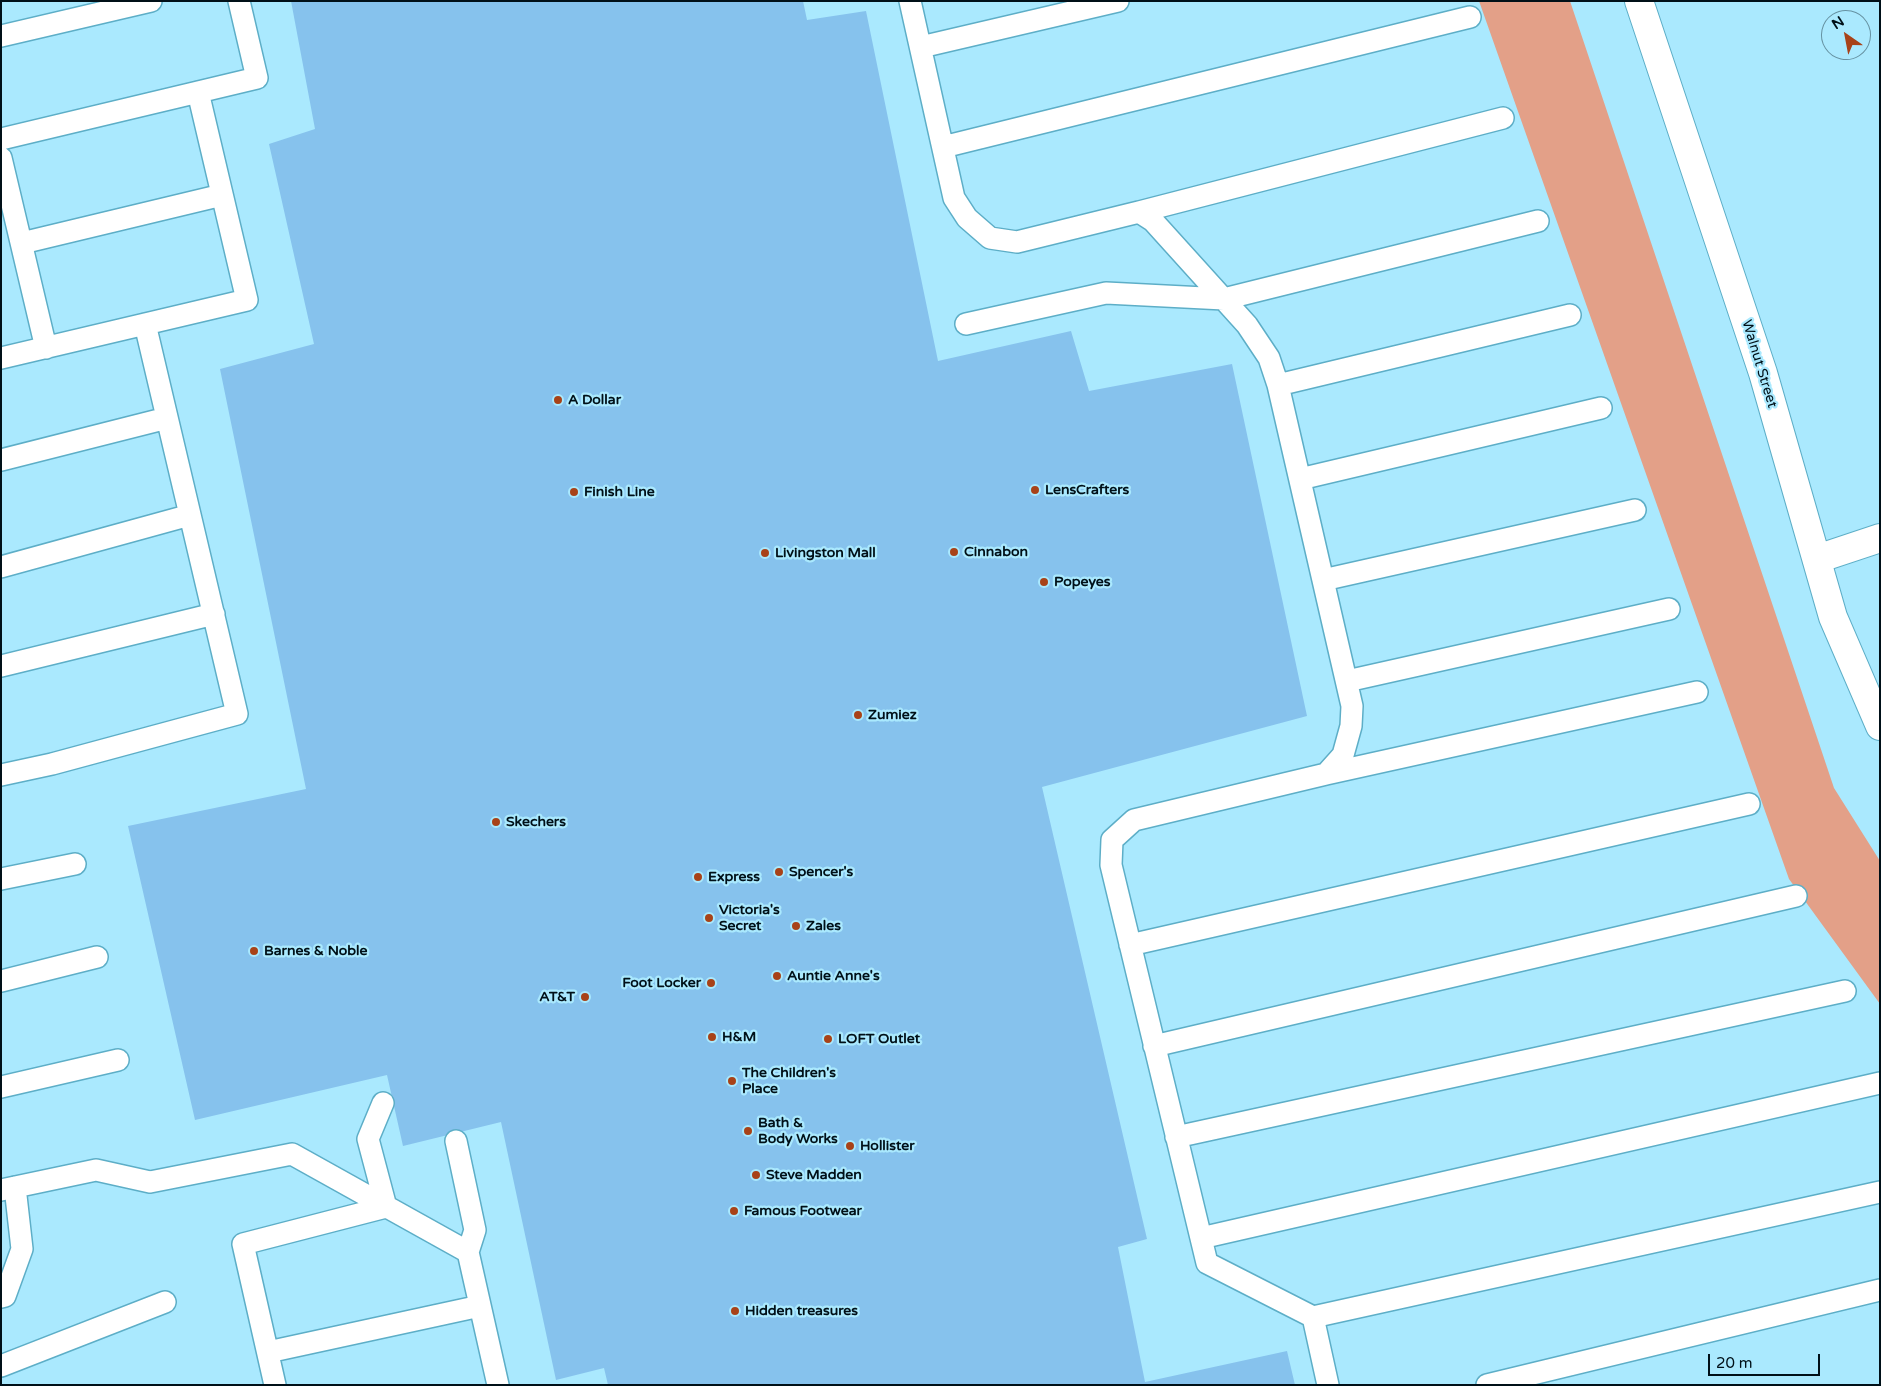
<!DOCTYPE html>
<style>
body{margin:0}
#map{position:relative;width:1881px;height:1386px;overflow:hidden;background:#aae9fe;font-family:"Varela Round",sans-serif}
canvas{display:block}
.frame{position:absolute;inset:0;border:2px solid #001018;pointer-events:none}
.north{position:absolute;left:1821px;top:10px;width:50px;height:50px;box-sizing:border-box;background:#aae9fe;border:1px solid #6692a2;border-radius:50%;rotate:327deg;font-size:14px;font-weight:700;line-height:20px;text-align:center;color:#001018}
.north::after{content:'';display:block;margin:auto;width:18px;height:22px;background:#a84218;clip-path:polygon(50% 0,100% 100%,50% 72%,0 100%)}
.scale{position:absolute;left:1708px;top:1354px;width:112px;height:22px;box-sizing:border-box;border:2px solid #001018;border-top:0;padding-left:6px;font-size:15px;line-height:18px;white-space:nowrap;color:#001018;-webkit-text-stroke:4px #aae9fe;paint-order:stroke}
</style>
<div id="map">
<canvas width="1881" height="1386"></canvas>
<div class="frame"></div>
<div class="north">N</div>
<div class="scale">20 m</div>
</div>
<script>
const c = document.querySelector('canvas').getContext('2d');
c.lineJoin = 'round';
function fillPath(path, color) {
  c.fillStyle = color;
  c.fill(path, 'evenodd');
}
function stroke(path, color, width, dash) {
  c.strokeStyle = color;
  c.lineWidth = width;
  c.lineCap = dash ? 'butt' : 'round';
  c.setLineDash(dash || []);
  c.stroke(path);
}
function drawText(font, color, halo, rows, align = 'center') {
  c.font = font + ' "Varela Round",sans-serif';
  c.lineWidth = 4.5;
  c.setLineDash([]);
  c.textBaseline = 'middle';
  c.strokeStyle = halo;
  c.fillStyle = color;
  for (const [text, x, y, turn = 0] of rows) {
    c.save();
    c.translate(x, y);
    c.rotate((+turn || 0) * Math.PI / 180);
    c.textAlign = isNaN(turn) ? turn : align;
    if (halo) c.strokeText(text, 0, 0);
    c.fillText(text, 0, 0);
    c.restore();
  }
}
const green = new Path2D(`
 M1479,1H1570L1834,788L1880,861V1004L1789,879Z`);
const building = new Path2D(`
 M291,1H803L807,20L866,11L938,361L1071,331L1089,391L1232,364L1307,716L1042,787L1147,1239L1118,1247L1145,1382L1287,1351L1295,1385H608L604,1368L556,1380L501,1122L403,1146L387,1075L195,1120L128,826L306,789L220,369L314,344L269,144L315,129Z`);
const service = new Path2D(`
 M910,1L954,198L967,218L990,238L1017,242L1139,212L1153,221L1247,325L1269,358L1278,385L1352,706L1351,726L1343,755L1326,774L1134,820L1112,840L1111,865L1207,1263L1313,1317L1328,1385
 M1,36L151,1
 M921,47L1118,1
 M1,139L257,78L239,1
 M943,147L1470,17
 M1,158L46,348
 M1139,212L1503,118
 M22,243L222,195
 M966,324L1106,293L1224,299L1538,221
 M1,358L247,300L198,92
 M1278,385L1570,315
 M1,460L167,418
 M1300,479L1601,408
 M1,567L190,515
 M1323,580L1635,510
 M1,666L214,614
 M1347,681L1669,609
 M1326,774L1697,692
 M1,775L52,764L237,714L145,324
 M1,879L75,864
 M1130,945L1749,804
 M1,981L97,957
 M1154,1046L1796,896
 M1,1087L118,1060
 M1176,1137L1845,991
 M456,1141L475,1230L468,1252
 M1,1190L96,1170L150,1182L292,1154L468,1252L498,1385
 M1201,1238L1880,1083
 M1,1297L5,1296L22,1249L15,1187
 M1313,1317L1880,1192
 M268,1352L480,1306
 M1,1366L165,1302
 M275,1385L243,1244L386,1207L368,1139L383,1103
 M1487,1385L1880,1290`);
const minor = new Path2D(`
 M1817,559L1880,538`);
const tertiary = new Path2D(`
 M1639,1L1763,373L1833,617L1880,726`);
const markers = [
 [558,400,5,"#a84218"],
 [1035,490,5,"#a84218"],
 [574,492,5,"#a84218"],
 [954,552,5,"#a84218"],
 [765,553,5,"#a84218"],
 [1044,582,5,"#a84218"],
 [858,715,5,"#a84218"],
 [496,822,5,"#a84218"],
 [779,872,5,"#a84218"],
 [698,877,5,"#a84218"],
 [709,918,5,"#a84218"],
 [796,926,5,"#a84218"],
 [254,951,5,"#a84218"],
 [777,976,5,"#a84218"],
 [711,983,5,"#a84218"],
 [585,997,5,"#a84218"],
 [712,1037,5,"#a84218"],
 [828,1039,5,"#a84218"],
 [732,1081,5,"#a84218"],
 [748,1131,5,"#a84218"],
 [850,1146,5,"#a84218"],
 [756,1175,5,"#a84218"],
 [734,1211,5,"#a84218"],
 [735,1311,5,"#a84218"]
];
const streetNames = [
 ["Walnut Street",1759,364,73]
];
const poiNames = [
 ["A Dollar",568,400],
 ["LensCrafters",1045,490],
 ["Finish Line",584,492],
 ["Cinnabon",964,552],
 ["Livingston Mall",775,553],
 ["Popeyes",1054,582],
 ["Zumiez",868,715],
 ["Skechers",506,822],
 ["Spencer's",789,872],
 ["Express",708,877],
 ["Victoria's",719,910],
 ["Secret",719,926],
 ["Zales",806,926],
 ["Barnes & Noble",264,951],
 ["Auntie Anne's",787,976],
 ["Foot Locker",701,983,"right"],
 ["AT&T",575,997,"right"],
 ["H&M",722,1037],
 ["LOFT Outlet",838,1039],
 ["The Children's",742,1073],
 ["Place",742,1089],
 ["Bath &",758,1123],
 ["Body Works",758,1139],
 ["Hollister",860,1146],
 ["Steve Madden",766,1175],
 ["Famous Footwear",744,1211],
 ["Hidden treasures",745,1311]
];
fillPath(green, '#e3a088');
fillPath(building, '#86c2ed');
stroke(service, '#5daec7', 24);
stroke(minor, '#5daec7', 30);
stroke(tertiary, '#5daec7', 30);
stroke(service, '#fff', 21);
stroke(minor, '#fff', 28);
stroke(tertiary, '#fff', 28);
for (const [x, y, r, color] of markers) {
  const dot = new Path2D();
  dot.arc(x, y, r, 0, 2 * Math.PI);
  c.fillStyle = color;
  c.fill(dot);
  stroke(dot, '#aae9fe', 2);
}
drawText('14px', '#001018', '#aae9fe', streetNames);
drawText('bold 14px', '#001018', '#aae9fe', poiNames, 'left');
</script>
